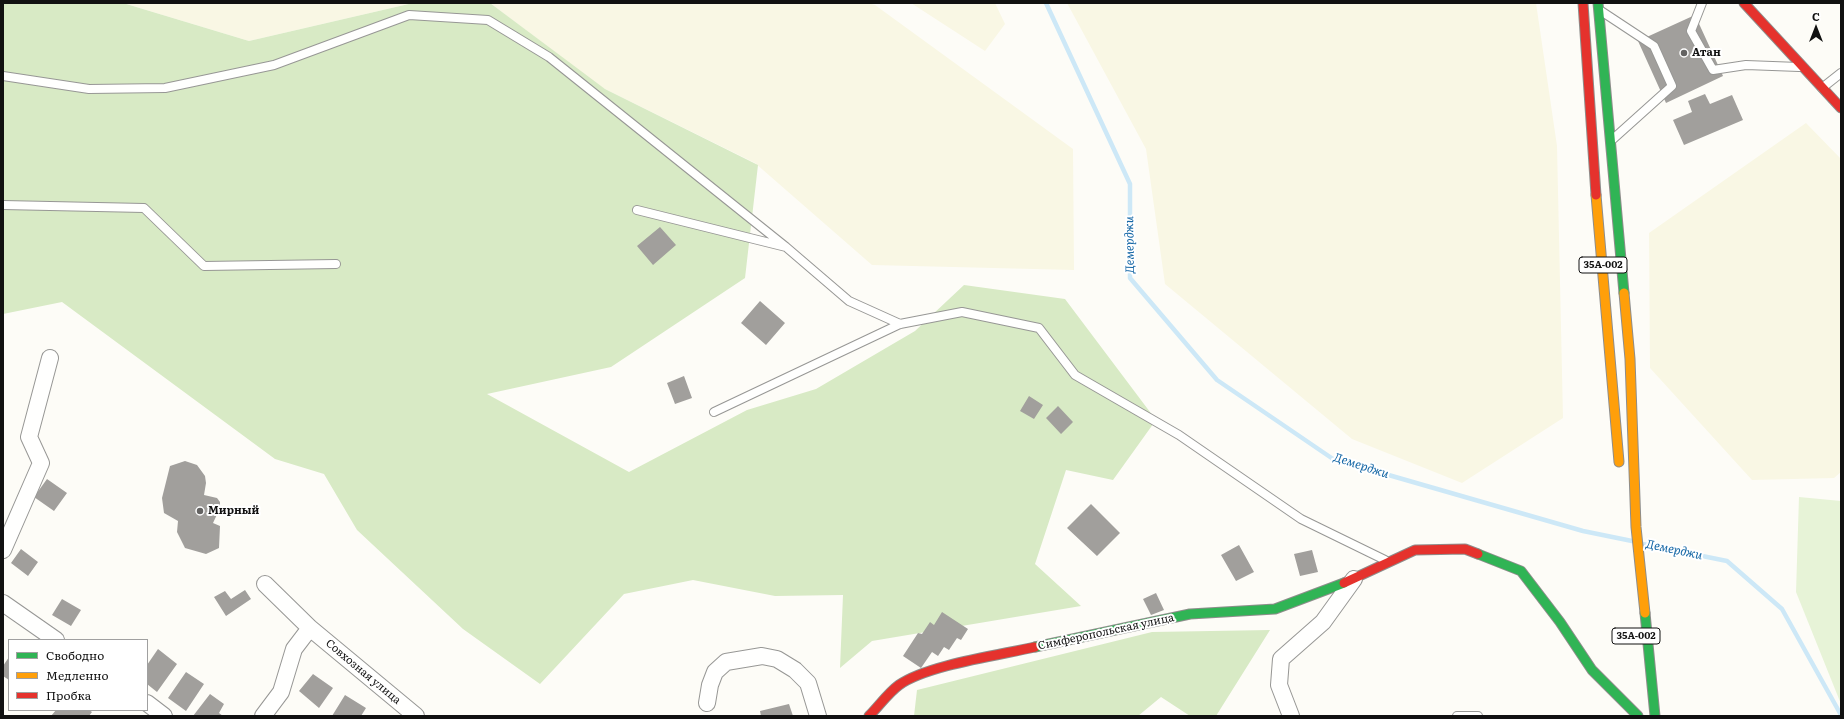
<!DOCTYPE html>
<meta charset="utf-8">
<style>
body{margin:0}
#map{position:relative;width:1844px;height:719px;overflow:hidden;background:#fdfcf7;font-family:Literata,serif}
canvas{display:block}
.frame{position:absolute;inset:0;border:4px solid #111;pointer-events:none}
.legend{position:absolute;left:8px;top:639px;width:140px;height:72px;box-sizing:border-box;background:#fff;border:1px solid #a0a0a0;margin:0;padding:5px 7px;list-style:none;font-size:12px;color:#111}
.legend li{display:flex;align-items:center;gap:8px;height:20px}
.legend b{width:20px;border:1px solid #a0a0a0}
.north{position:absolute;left:1796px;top:8px;width:40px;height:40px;-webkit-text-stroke:3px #fff;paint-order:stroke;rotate:0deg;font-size:11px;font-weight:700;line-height:16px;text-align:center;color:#111}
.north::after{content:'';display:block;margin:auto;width:14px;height:18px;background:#111;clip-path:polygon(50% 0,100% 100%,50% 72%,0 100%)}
</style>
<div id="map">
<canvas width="1844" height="719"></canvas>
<div class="frame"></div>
<ul class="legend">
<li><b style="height:5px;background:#30b455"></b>Свободно</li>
<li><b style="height:5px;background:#ff9f0a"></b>Медленно</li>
<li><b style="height:5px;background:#e5322d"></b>Пробка</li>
</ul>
<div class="north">С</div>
</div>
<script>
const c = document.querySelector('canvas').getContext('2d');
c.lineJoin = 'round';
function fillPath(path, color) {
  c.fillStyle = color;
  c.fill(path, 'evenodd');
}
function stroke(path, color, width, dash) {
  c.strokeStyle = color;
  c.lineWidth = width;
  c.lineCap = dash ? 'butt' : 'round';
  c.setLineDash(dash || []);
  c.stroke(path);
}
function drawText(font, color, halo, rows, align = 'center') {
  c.font = font + ' Literata,serif';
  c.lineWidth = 4;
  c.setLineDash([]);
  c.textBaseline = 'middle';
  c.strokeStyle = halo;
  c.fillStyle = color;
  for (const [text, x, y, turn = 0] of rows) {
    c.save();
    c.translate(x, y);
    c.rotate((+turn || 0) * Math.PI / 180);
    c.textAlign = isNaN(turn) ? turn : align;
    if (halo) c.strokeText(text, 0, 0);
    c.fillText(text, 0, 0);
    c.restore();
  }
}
const farmland = new Path2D(`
 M123,3H413L249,41Z
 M490,3H868L875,5L1073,149L1074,270L872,265L755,163L601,87Z
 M911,3H995L1005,24L985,51Z
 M1067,3H1536L1557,146L1563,418L1462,483L1352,439L1165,284L1146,149Z
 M1806,123L1841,159V472L1834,478L1752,480L1650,368L1649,233Z`);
const green = new Path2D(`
 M1799,497L1841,501V704L1796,592Z`);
const forest = new Path2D(`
 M3,3H123L249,41L413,3H490L605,89L758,165L745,278L611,367L487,394L629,472L747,410L816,389L915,331L964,285L1065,299L1156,420L1113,480L1066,470L1035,564L1081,606L872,641L840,668L843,595L775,596L693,580L624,594L540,684L463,629L357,530L324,474L275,459L62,302L3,314Z
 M1270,630L1216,716H1190L1161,697L1138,716H914L917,690L1152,632Z`);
const stream = new Path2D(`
 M1046,3L1130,184V278L1217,380L1333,459L1583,531L1632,541
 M1643,544L1727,561L1782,609L1841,715`);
const building = new Path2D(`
 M1695,15L1723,76L1666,103L1638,41Z
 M1705,94L1710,104L1732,95L1743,120L1684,145L1673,120L1692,112L1688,101Z
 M660,227L676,245L653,265L637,246Z
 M760,301L785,323L766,345L741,323Z
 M684,376L692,398L675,404L667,383Z
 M1029,396L1043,405L1034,419L1020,411Z
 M1058,406L1073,422L1061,434L1046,418Z
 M185,461L197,465L205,476L206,483L204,495L217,498L220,502V508L213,523L220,526L219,548L206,554L185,548L177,532L178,521L164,513L162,498L170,466Z
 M47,479L67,493L54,511L34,497Z
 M1091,504L1120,533L1097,556L1067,528Z
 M1239,545L1254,572L1236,581L1221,555Z
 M21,549L38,562L28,576L11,563Z
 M1312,550L1318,572L1300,576L1294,554Z
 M245,590L251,599L226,616L214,597L225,591L231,599Z
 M1156,593L1164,610L1151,615L1143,599Z
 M62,599L81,610L71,626L52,615Z
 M942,612L968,629L961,640L957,638L949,650L944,647L938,656L932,652L921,668L903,656L918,633L922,634L930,622L934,625Z
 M158,649L177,664L157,692L147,684V665Z
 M9,657V680L3,676V666Z
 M186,672L204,684L186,711L168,698Z
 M313,674L333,688L319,708L299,691Z
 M210,694L224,704L219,713L223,716H193Z
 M345,695L366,708L361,716H332Z
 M789,704L793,716H761L760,711Z
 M56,710H89L92,712L89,716H51Z`);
const lane = new Path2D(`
 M1702,3L1691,31L1713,70L1746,65L1799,67
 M1601,11L1654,46L1672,86L1613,139
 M3,76L89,89L165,88L274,65L409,15L488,20L549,57L786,247
 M1822,88L1841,73
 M3,205L144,208L204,266L336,264
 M637,210L786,247L849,301L900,324
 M714,412L900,324L962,312L1039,328L1075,375L1179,435L1301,519L1385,560
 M1457,716H1478`);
const street = new Path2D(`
 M3,550L41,463L29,437L50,358
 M265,584L310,628L416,716
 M3,603L56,640
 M147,703L164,716
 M707,703L710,685L715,672L726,662L762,656L777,659L795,670L808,683L818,716
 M263,716L281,692L294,649L310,628
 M1291,716L1279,685L1281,659L1323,622L1354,579`);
const fast = new Path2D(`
 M1598,3L1624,293
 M1478,554L1521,571L1560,622L1592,670L1638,716
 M1645,613L1655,716
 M1035,647L1190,614L1275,609L1344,583`);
const slow = new Path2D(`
 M1596,195L1619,462
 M1624,293L1630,359L1636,527L1645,613`);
const jam = new Path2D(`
 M1583,3L1596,195
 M1744,3L1841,108
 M1344,583L1415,550L1465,549L1478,554
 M869,716C879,706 888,693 899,685C927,665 1000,655 1035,647`);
const markers = [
 [1684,53,4,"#646362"],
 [200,511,4,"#646362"]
];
const shields = [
 [1603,265,48],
 [1636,636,48]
];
const shieldNames = [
 ["35А-002",1603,265],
 ["35А-002",1636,636]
];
const poiNames = [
 ["Атан",1692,53],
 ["Мирный",208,511]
];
const streetNames = [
 ["Симферопольская улица",1106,632,-12],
 ["Совхозная улица",363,672,40]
];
const waterNames = [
 ["Демерджи",1130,245,-91],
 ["Демерджи",1361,466,18],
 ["Демерджи",1674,550,12]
];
fillPath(farmland, '#f9f7e4');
fillPath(green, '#e7f3d7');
fillPath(forest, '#d8eac5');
stroke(stream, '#cde8f7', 4.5);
fillPath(building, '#a19f9c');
stroke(lane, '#979795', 10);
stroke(street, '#979795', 18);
stroke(fast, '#8e8d8b', 11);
stroke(slow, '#8e8d8b', 11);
stroke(jam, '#8e8d8b', 11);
stroke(lane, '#fffffe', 8);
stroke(street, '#fffffe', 16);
stroke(fast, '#30b455', 9);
stroke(slow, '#ff9f0a', 9);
stroke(jam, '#e5322d', 9);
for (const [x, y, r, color] of markers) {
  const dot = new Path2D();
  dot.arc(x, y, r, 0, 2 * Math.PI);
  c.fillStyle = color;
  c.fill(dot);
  stroke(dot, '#fff', 1.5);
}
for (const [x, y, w] of shields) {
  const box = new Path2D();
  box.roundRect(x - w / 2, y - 8, w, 16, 3);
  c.fillStyle = '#fff';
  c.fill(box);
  stroke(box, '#111', 1);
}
drawText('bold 10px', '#111', null, shieldNames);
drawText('bold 11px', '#111', '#fff', poiNames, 'left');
drawText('11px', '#111', '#fff', streetNames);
drawText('italic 12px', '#1768a6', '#fff', waterNames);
</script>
